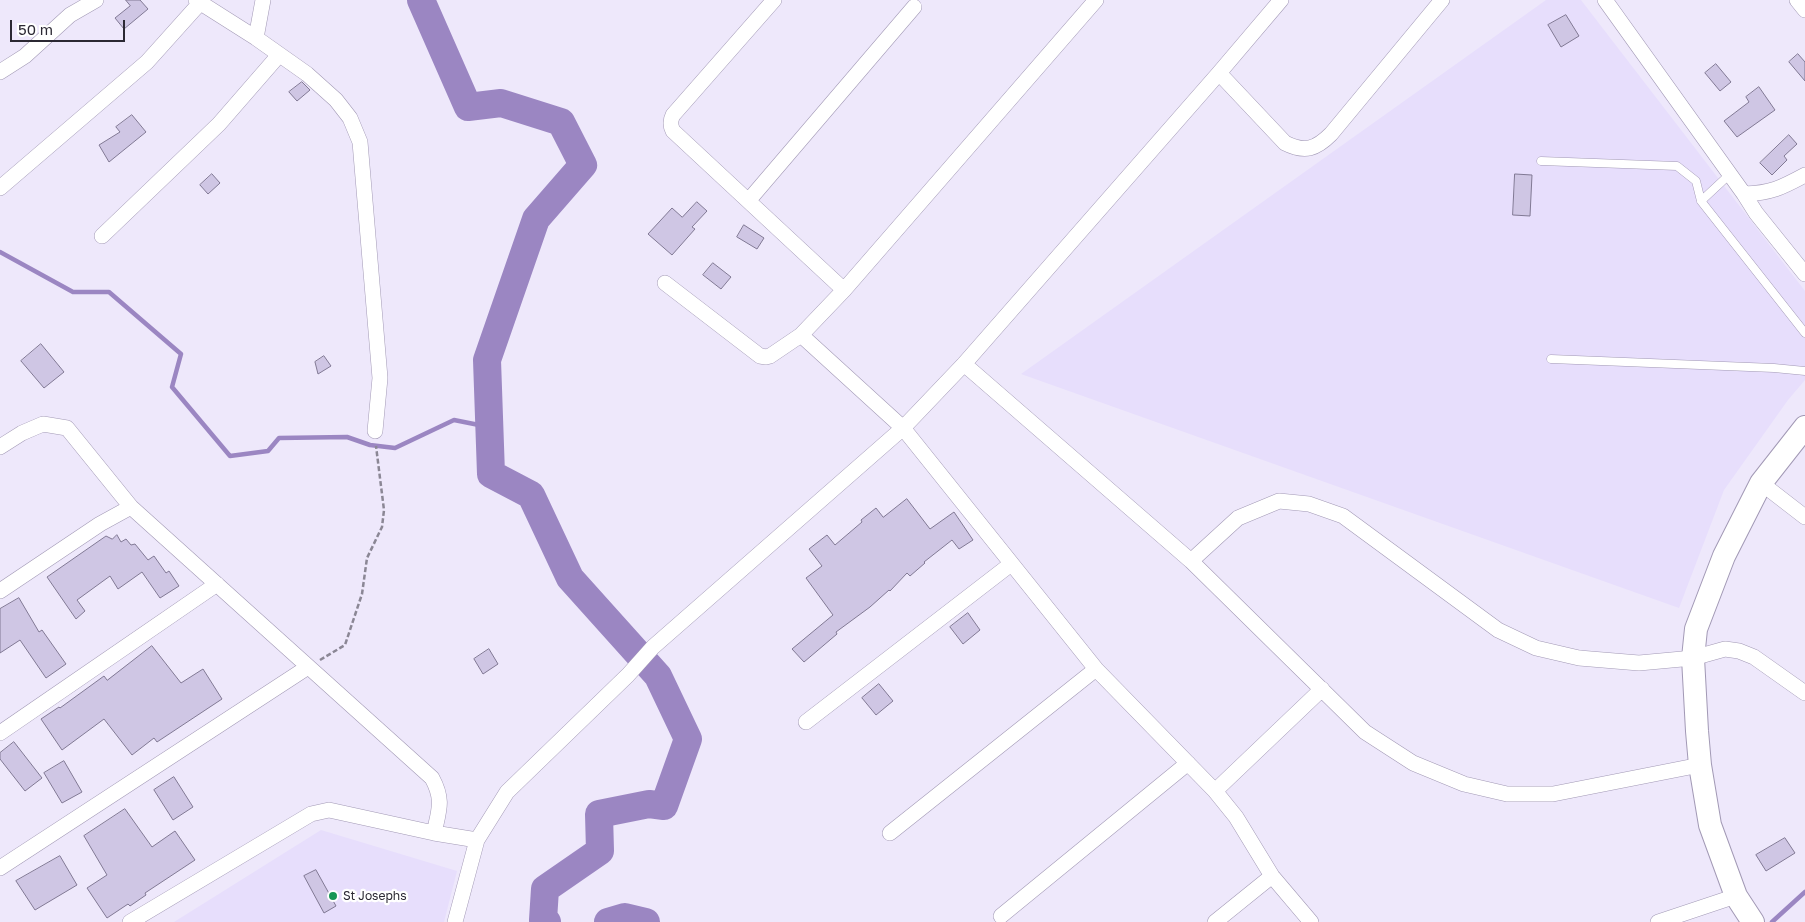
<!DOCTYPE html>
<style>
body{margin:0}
#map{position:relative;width:1805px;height:922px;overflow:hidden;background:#eee8fb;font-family:"Golos Text",sans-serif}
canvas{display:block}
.scale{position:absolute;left:10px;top:20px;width:115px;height:22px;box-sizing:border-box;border:2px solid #2b2833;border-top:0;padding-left:6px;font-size:15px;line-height:18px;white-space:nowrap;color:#2b2833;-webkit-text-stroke:4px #fff;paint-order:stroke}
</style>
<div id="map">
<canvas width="1805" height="922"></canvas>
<div class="scale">50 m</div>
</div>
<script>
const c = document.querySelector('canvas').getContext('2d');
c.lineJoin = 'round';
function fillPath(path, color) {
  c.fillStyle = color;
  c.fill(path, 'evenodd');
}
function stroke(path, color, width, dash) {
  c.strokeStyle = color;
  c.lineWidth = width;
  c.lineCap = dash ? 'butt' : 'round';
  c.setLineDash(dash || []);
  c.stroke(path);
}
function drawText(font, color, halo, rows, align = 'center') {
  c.font = font + ' "Golos Text",sans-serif';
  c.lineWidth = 4.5;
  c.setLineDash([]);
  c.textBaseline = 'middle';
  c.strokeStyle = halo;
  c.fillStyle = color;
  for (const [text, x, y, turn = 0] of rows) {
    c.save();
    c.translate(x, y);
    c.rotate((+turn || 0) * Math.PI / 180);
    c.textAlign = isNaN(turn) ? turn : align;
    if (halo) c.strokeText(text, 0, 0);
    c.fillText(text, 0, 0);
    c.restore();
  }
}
const built = new Path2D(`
 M1546,0H1581L1805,291V380L1788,400L1724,490L1679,608L1021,374Z
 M321,830L457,871L444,922H174Z`);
const stream = new Path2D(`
 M0,252L73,292H109L181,354L172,387L230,456L268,451L279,438L347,437L370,445L395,448L454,420L489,427
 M1772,922L1805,892`);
const river = new Path2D(`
 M421,0L468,107L501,103L561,122L583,165L536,219L487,360L491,474L531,495L570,578L658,676L688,739L664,806L649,804L599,814L600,851L545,889L543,920L547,922
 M608,922L625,917L646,922`);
const building = new Path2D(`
 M126,0H140L148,9L124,29L115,18L130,6Z
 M1566,15L1579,36L1561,47L1548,25Z
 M1798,54L1805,62V81L1789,62Z
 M1716,64L1731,82L1720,91L1705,73Z
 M302,82L310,90L297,101L289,92Z
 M1759,87L1775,110L1737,137L1724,121L1749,102L1746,97Z
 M132,115L146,132L109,162L99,145L120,132L116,127Z
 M1789,135L1797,144L1784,156L1787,160L1772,175L1760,163Z
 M212,174L220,183L208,194L200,185Z
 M1515,174L1532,175L1530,216L1513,215Z
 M697,202L707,211L692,227L695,229L672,255L648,234L672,208L682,217Z
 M744,225L764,238L757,249L737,237Z
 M713,263L731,277L721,289L703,275Z
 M41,344L64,372L44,388L21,361Z
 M324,356L331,366L318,374L315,362Z
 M907,499L930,529L954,512L973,540L959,549L952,540L924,562L925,563L910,576L907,573L890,591L889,590L870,607L836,632L837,634L804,662L792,649L833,615L806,578L822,566L809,549L827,535L835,545L862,522L861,520L876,508L883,517Z
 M117,535L121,542L126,539L131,545L135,544L148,560L154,556L166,573L169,571L179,586L160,598L142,572L118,589L110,576L77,600L85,611L76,619L47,577L106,536L112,539Z
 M19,598L39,632L42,630L66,664L46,678L20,640L0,653V609Z
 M968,613L980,630L963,644L950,627Z
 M152,646L181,683L203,669L222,699L157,742L154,738L132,755L104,719L62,750L41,719L59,707L60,708L104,676L107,680Z
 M489,649L498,664L483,674L474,659Z
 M879,684L893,701L876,715L862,698Z
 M14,742L42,778L25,791L0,759V753Z
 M64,761L82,792L62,803L44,773Z
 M174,777L193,807L173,820L154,790Z
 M125,809L152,847L175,831L195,860L145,893L146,895L130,906L128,904L107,918L87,888L107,875L84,836Z
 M1785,838L1795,853L1766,871L1756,855Z
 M60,856L77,885L35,910L16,881Z
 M316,870L336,906L324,913L304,876Z`);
const path = new Path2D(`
 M320,660L345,645L362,594L367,558L382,527L384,510L376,446`);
const lane = new Path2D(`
 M1541,161L1677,166L1696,181L1701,201L1805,333
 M1701,201L1729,175
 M1551,359L1774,368L1805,371`);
const street = new Path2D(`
 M196,0L256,38L307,74L336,100L350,118L360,142L380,378L375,431
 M774,0L673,115C670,121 670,125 673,131L844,290
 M1605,0L1744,194C1771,193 1781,188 1805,175
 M1797,0L1805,10
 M256,38L263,0
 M0,72L25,56L70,15L96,0
 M1219,73L1285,143C1305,153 1316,149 1331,134L1442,0
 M0,188L147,62L200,3
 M1744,194L1756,213L1805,274
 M749,200L914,7
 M102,236L219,124L279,55
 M665,283L760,356L766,357L770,356L801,335L903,428L1096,669L1215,791L1236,817L1272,876L1311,922
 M801,335L844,290L1096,0
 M964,364L1191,561L1365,732L1413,763L1464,784L1507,794H1553L1700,765
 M0,447L22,433L43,424L67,428L131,507L432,778C444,800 439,810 434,833L477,840
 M1761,483L1805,517
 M1191,561L1238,518L1279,501L1309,504L1343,516L1498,630L1536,648L1579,658L1639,663L1693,658L1725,649L1739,651L1754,657L1805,693
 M0,591L100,524L131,507
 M806,722L1011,564
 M0,733L217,584
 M1215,791L1322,689
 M890,833L1096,669
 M0,868L308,667
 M1001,916L1188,763
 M130,922L311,814L329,810L434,833
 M455,922L477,840L507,792L628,675L653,647L903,428L964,364L1219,73L1281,0
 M1215,922L1272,876
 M1658,922L1736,896`);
const secondary = new Path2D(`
 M1753,922L1736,896L1710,825L1700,765L1697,731L1693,658L1696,629L1724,556L1761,483L1805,427`);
const markers = [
 [333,896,5,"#179755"]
];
const poiNames = [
 ["St Josephs",343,896]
];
fillPath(built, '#e7defc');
stroke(stream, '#9b86c2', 4.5);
stroke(river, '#9b86c2', 28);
fillPath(building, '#cfc6e4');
stroke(building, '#817994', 1);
stroke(lane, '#a299b5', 9);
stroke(street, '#a299b5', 16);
stroke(secondary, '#a299b5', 24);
stroke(path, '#8b8795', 2.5, [5, 2.5]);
stroke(lane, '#fff', 8);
stroke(street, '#fff', 15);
stroke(secondary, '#fff', 22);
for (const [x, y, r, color] of markers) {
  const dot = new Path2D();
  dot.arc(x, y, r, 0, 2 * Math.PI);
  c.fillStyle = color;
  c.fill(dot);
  stroke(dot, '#fff', 2);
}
drawText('12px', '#2b2833', '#fff', poiNames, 'left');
</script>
